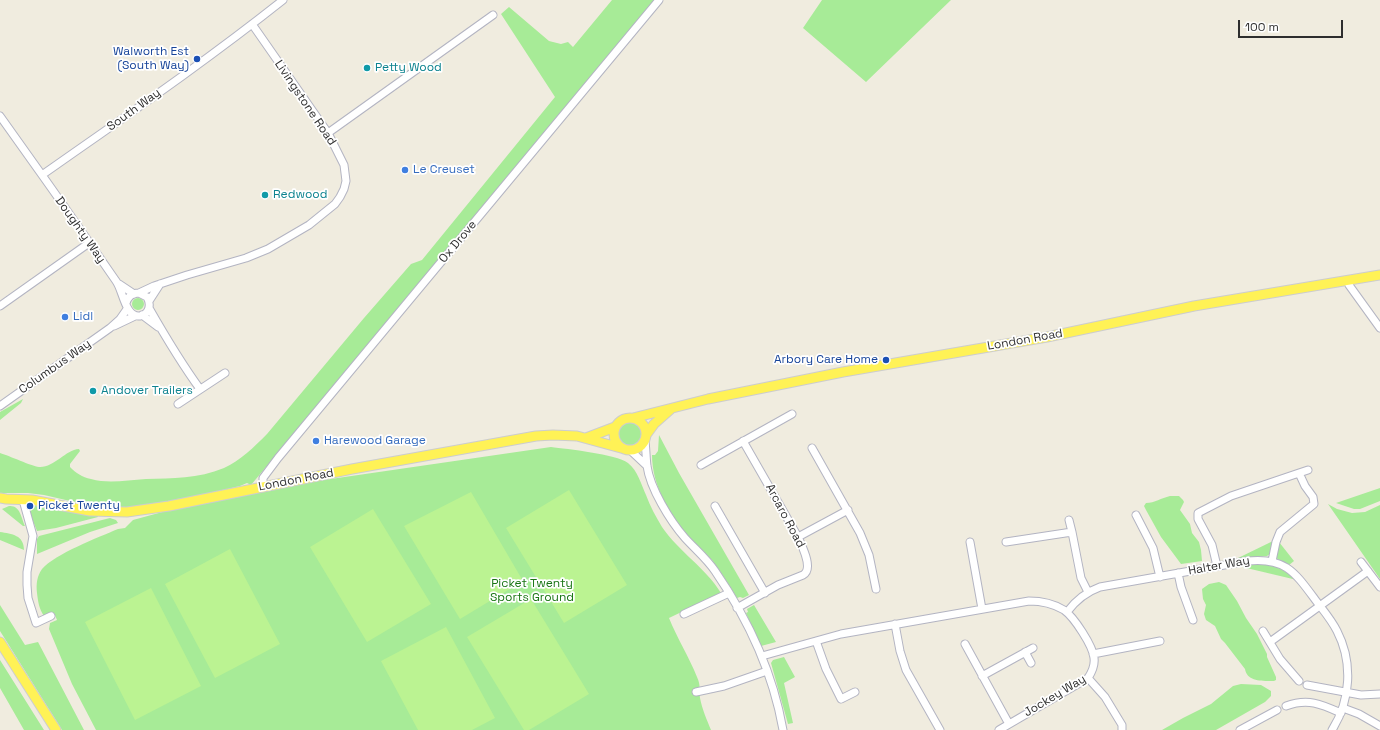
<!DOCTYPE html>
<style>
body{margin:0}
#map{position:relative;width:1380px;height:730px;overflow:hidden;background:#f0ecdf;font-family:"Space Grotesk",sans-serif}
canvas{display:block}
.scale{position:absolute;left:1238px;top:20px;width:105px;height:18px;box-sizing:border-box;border:2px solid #2e2e2e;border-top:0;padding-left:5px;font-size:12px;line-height:14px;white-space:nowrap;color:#2e2e2e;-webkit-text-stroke:3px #fff;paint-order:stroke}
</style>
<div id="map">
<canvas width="1380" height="730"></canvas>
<div class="scale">100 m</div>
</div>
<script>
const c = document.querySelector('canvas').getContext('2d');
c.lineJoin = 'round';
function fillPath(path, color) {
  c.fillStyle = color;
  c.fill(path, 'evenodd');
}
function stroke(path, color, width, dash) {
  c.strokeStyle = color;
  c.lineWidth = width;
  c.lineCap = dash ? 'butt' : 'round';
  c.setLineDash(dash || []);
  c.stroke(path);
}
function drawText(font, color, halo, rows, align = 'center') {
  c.font = font + ' "Space Grotesk",sans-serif';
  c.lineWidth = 3.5;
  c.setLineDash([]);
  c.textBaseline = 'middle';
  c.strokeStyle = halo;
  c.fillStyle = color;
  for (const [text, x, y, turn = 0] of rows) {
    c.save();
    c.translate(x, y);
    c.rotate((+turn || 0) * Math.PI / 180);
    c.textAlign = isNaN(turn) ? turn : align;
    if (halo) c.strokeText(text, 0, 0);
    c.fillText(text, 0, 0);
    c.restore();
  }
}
const green = new Path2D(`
 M612,0H655L251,485L247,483L240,486L228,489L171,501L128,508L83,504L44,495L28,493H0V453C10,456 31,466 39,467C54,468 65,450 79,449L80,451L70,464V467C76,473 82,477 91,479C109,484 127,480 146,479C172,478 198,479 224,468C240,461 254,447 267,434L364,318L411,264L422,260L555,97L501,14L509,7L549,41L561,44L568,42L573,47Z
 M822,0H951L866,82L803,28Z
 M132 304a6 6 0 1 1 12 0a6 6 0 1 1-12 0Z
 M23,399L21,403L0,420V412Z
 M617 434a13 13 0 1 1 26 0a13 13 0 1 1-26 0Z
 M659,435L679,473L749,595L743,598L740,597L737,598C729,585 721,572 712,560C705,552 697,545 690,538C670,516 652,486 652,455H655L658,451Z
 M551,447C567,449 616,454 628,463C638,471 641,484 646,495C650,506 656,517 662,527C679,552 706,568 721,593L669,618C677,638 689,657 697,677C701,686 699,689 700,698C702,709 707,720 711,730H96L72,684L49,629L50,623L57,620L54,613L44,616C39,609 38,601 37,593C36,584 37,576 42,569C55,554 99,537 118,529L125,528L133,520L177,508L254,493L317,481Z
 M1380,488V501L1360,509H1354L1336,503Z
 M1170,496H1179L1183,500L1184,502L1180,510L1190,524L1192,533L1199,542L1201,550L1202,561L1181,564L1161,537L1146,510L1144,506L1146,503C1155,503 1161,498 1170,496Z
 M1328,504L1337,509L1352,513L1365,512L1380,505V579Z
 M32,505L97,515L98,517L56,528L37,531L29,511L30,507Z
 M9,506C20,505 21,517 25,526H23L2,509Z
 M110,518L116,520L118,523L90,532L37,554V539L39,536Z
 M0,532C12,534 24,535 24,550L0,540Z
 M1273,541L1270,554L1267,556L1256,557L1236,559Z
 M1279,542L1294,561L1289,565L1276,558Z
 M1254,563C1273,564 1282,568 1297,580L1238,566Z
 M1219,582L1226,585L1237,601L1246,618L1257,634L1267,654V657L1276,677V680L1274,681C1263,681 1247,682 1245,669L1225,643L1221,639L1215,626L1206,620L1204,614L1206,605L1203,599L1202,589L1209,584Z
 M0,605L25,645L38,642L84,730H62L0,631Z
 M754,605L776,642L761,646L746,613L748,612L747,609Z
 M784,657L795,677L784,683L793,723L788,724L771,663L773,660Z
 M0,660L44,730H24L0,688Z
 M1241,684L1261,685L1271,691V696L1265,702L1216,730H1162L1183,718L1211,704L1233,686Z`);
const pitch = new Path2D(`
 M569,490L627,585L564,623L506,528Z
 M471,492L523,581L460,619L404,526Z
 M373,509L431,604L367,642L310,547Z
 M230,549L280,644L215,678L165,584Z
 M151,588L201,686L135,720L85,622Z
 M531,599L589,694L529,730H524L467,637Z
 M446,627L495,718L472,730H418L381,661Z`);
const minor = new Path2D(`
 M0,116L42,175C123,118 205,62 283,0
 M328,133L493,15
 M42,175C67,210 91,245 116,281C123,290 125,318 140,316C150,314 151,304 147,297L139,293C132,293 128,296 126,303
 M1348,280L1349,285L1380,328
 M119,284L134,294
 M139,293L154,286L187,275L246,258L268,249L309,225L335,204L340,197L344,189L346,181L344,165L328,133L252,24
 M149,301L160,284
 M0,306L89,243
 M149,308C165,336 181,363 200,389
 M142,315L158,327
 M114,326L135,316
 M178,404L225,373
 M0,406L110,328L120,319L127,309
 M645,441C646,449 646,458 647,466C650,488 670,521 685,538C695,549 707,559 715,571C748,619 773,673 783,730
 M812,448L860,533L869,555L876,589
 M630,450L647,466
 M701,465L792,414
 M1299,473L1308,470
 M263,486V478L278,458L659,0
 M23,500L33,536L27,572V585L28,598L36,623L51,616
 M715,506L765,593
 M1136,515L1153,548L1160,577
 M1069,520L1072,532
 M798,537L848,510
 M970,542L982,609
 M1006,542L1072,532L1081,578L1088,592
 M1361,562L1380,587
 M1217,566L1212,545L1198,519V513L1231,496L1299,473L1305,486L1313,497L1314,504L1280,532L1276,542L1272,561
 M1178,573L1181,587L1193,620
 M737,608L778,585L803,575C814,569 802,546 798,537L743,441
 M1067,612C1076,600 1086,592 1100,587L1247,561C1284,557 1294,571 1314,598C1322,609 1331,619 1337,631C1353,662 1351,700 1332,730
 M684,614L729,593
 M895,624L900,651L906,670L940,730
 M1263,631L1280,659L1299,681
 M816,641L826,669L841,699L855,692
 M1270,642L1368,571
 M965,644L1009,724
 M1025,652L1031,663
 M1093,654L1160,641
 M762,656L841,634L1029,601C1041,601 1054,604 1064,610C1074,617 1093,646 1094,658C1095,665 1092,672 1088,678L999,730
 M982,676L1033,648
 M1088,678L1105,697L1122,725V730
 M1307,685L1361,695L1380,694
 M696,692L724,686L767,671
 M1286,706C1308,698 1321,704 1341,713
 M1343,708L1359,714L1380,726
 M1240,730L1277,710`);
const major = new Path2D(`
 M614 434a16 16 0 1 1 32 0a16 16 0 1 1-32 0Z
 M633,418L708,399L843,372L1047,337L1194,306L1380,275
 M646,435L654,424L671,409
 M586,438L615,427
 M0,498L6,499L32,500L90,511L127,512L169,506L352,469L536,436L553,435L577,436L621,448
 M0,642L56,730`);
const markers = [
 [197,59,4,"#1a4fb4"],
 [367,68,4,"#0f9aa8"],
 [405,170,4,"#3f7fe0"],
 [265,195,4,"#0f9aa8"],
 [65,317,4,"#3f7fe0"],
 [886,360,4,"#1a4fb4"],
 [93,391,4,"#0f9aa8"],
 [316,441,4,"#3f7fe0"],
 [30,506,4,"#1a4fb4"]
];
const transitNames = [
 ["Walworth Est",189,52],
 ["(South Way)",189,66],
 ["Arbory Care Home",878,360],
 ["Picket Twenty",38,506,"left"]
];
const cultureNames = [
 ["Petty Wood",375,68],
 ["Redwood",273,195],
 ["Andover Trailers",101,391]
];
const streetNames = [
 ["Livingstone Road",305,103,56],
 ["South Way",134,110,-36],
 ["Doughty Way",80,230,55],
 ["Ox Drove",458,242,-50],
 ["London Road",1025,340,-10],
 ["Columbus Way",55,367,-35],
 ["London Road",296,480,-11],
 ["Arcaro Road",785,516,62],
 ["Halter Way",1219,566,-10],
 ["Jockey Way",1055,696,-31]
];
const shopNames = [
 ["Le Creuset",413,170],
 ["Lidl",73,317],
 ["Harewood Garage",324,441]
];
const parkNames = [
 ["Picket Twenty",532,584],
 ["Sports Ground",532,598]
];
fillPath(green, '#a7eb97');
fillPath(pitch, '#bbf392');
stroke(minor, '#b3b4c2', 9);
stroke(major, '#cdcdcd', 11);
stroke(minor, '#fff', 7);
stroke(major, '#fff256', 9);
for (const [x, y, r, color] of markers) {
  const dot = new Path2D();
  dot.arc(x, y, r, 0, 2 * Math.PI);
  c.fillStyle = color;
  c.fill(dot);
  stroke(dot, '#fff', 1.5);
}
drawText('12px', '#164399', '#fff', transitNames, 'right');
drawText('12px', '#0d838f', '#fff', cultureNames, 'left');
drawText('12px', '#2e2e2e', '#fff', streetNames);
drawText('12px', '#366cbe', '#fff', shopNames, 'left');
drawText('12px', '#187513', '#fff', parkNames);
</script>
